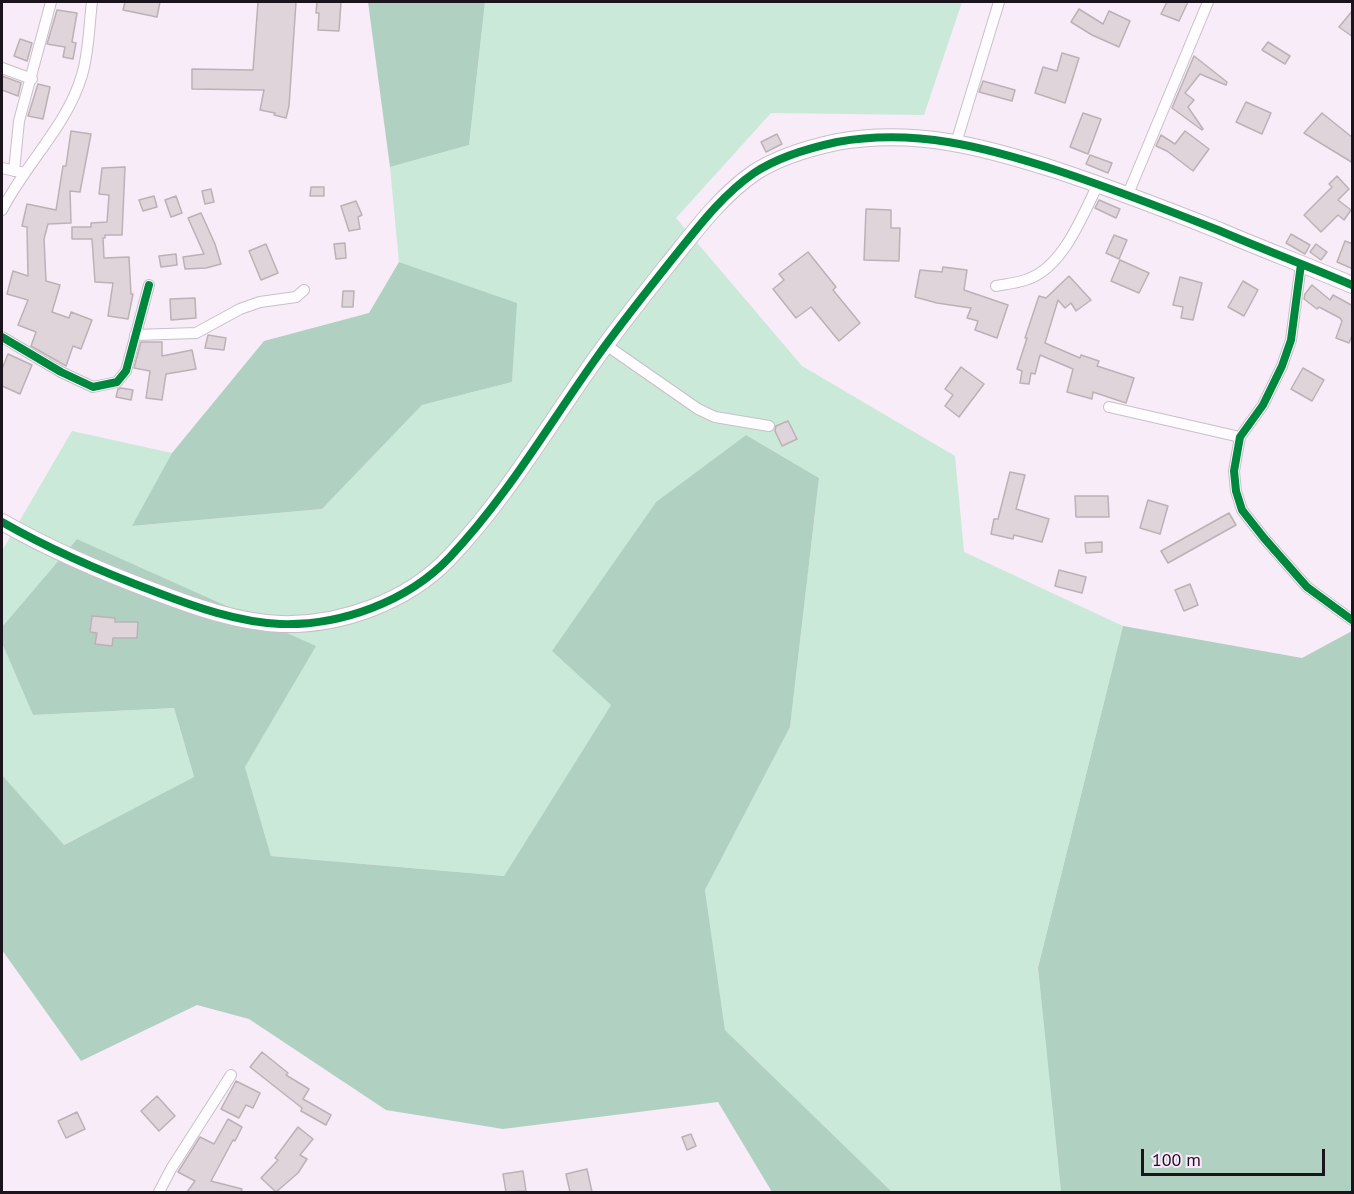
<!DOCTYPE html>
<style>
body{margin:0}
#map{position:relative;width:1354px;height:1194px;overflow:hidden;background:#f7ecf7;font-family:"PT Sans",sans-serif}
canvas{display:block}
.frame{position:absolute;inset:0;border:3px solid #1b141c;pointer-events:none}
.scale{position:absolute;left:1141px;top:1149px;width:184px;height:27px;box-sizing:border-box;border:3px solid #1b141c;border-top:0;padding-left:8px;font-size:18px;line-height:21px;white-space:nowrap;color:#1b141c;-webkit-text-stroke:4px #fce7fc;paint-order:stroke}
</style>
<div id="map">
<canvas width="1354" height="1194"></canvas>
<div class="frame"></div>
<div class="scale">100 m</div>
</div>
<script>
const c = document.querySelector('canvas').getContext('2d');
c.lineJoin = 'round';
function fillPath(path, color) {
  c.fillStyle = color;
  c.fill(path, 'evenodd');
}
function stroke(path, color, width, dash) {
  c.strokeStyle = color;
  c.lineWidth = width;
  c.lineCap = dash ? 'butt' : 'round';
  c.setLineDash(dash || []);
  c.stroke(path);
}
const green = new Path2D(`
 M485,2H962L924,115L771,113L676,218L802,366L955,456L964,552L1123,626L1038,968L1061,1192H892L725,1030L705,890L790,727L819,478L746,435L656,502L553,651L611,705L504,876L271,856L245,767L315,646L77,539L2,627V551L72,431L172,453L133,526L322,509L422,405L512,382L516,303L399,262L390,167L469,145Z
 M2,643L33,715L174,708L194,778L63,845L2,775Z`);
const forest = new Path2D(`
 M368,2H485L469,145L390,167Z
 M399,262L517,303L512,382L422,405L322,509L132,526L172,453L264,341L369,313Z
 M746,435L819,478L790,727L705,890L725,1030L892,1192H772L718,1102L503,1129L386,1110L249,1019L197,1005L81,1061L2,950V775L64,845L194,777L174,708L33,715L2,643V627L77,539L316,646L245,767L271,856L504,876L611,705L552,651L656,502Z
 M1123,626L1302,658L1352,631V1192H1061L1038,968Z`);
const building = new Path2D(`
 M125,2H160L157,17L123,10Z
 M258,2H296L289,106L286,118L274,115L275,113L260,110L264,90L192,89V69L253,70Z
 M317,2H341L339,31L318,30L319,13H316Z
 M1167,2H1188L1179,21L1161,14Z
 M1079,9L1103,24L1109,11L1130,21L1119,47L1092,35L1071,22Z
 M57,10L77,13L72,42L76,43L73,59L63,57L65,47L47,44Z
 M1353,10V37L1339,27Z
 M20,39L32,43L27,61L14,56Z
 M1268,42L1290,56L1285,64L1262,50Z
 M1062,53L1079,58L1065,103L1035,93L1043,67L1057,71Z
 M1194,56L1227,82L1226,85L1200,74L1185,93L1194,100L1188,107L1203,129L1202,130L1172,108Z
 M2,76L21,83L18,96L2,90Z
 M983,81L1015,90L1012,101L979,92Z
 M38,84L50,87L43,119L28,116Z
 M1246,102L1271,113L1262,134L1236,122Z
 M1083,113L1101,119L1088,154L1070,147Z
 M1322,113L1353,138V163L1304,133Z
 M71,131L91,134L80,192L70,191L71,223L48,224L44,239L46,281L60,285L52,312L69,318L71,312L92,320L81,349L73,346L66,366L31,346L36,332L18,325L28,300L7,294L13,271L28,276L27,227L22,226L27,204L56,210L63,166H66Z
 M1185,131L1209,149L1193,171L1167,151L1156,146L1161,135L1175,144Z
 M777,134L782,144L766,152L761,142Z
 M1090,155L1112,163L1108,173L1086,164Z
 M125,167L122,235H105V238H103L104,258L129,257L131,294H133L128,319L108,316L113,283L95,282L92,239H72V227H91V223L107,222L109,195L99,194L102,168Z
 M1337,176L1349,189L1338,200L1351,210L1344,220L1338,215L1321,232L1304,215L1332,187L1329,184Z
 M311,187H324V196H310Z
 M211,189L214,202L205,204L202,191Z
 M154,196L157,207L143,211L139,200Z
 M176,196L182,213L171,217L165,200Z
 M1099,200L1120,209L1116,218L1095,208Z
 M356,201L362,215L358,217L360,229L349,231L341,206Z
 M866,209L891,210V228H900L899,261L864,260Z
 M201,213L215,244L221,264L206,268L185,269L183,257L204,254L188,218Z
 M1291,234L1310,245L1305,254L1286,243Z
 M1114,235L1127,240L1119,259L1106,253Z
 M1345,241L1353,244V269L1337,262Z
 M345,243L346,258L336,259L334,244Z
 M266,244L278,273L261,280L249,251Z
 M1316,244L1327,252L1321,260L1310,252Z
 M808,252L836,287L833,290L860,323L839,341L811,307L796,318L773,289L784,280L779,274Z
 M176,254L177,265L161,267L159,256Z
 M1120,260L1149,273L1139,293L1111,281Z
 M943,267L967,270L964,290L1008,305L997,338L975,330L978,321L967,318L971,308L937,303L915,297L920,270L942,272Z
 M1069,276L1091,300L1076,311L1071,303L1065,308L1058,300L1045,343L1080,358L1081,355L1099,361L1097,366L1134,378L1126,403L1093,392L1092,399L1067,392L1073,369L1040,355L1035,374L1031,373L1029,384L1020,383L1022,371L1017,369L1027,338H1025L1039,296L1046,298Z
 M1180,277L1202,283L1193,320L1181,318L1183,307L1173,305Z
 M1243,281L1258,290L1244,316L1228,307Z
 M1312,285L1330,300L1333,295L1353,306V333L1349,343L1336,338L1342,321L1340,318L1319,307L1317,309L1304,299L1305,294Z
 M343,291H354L353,307H342Z
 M195,298L196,318L171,320L170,299Z
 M208,335L226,338L224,350L205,348Z
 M141,342H162V356L192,350L196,369L166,374L162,400L146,398L150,371L134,368Z
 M8,354L32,365L20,394L2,386V369Z
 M961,367L984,384L959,417L945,406L953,395L945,389Z
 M1303,368L1324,380L1312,401L1291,389Z
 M121,388L133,390L131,400L116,397L118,389Z
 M788,421L797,439L782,446L775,431L776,426Z
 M1010,472L1025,475L1016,509L1049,519L1042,542L1014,535L1013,539L991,534L994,519H998Z
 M1075,496H1108L1109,517H1076Z
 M1148,500L1168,506L1160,534L1140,528Z
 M1229,513L1236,525L1168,563L1161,551Z
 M1102,542V552L1086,553L1085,543Z
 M1059,570L1086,577L1082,593L1055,586Z
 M1190,584L1198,605L1184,611L1175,590Z
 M92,616L115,618V622H138L137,638H113L112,646L95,644L97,633L90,632Z
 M262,1052L288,1073L286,1075L309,1089L303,1099L331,1115L326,1125L301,1111L302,1108L250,1067Z
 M236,1081L260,1093L253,1108L246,1105L239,1118L221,1109Z
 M157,1096L175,1116L159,1131L141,1111Z
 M77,1112L85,1129L66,1138L58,1121Z
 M228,1119L242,1127L235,1141L233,1140L211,1181L242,1189L241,1192H187L195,1181L178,1172L200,1137L214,1144Z
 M298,1127L313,1139L300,1155L307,1159L298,1173L276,1192L261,1178L278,1160L275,1158Z
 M691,1134L696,1146L687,1150L682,1137Z
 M587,1169L592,1192H570L566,1174Z
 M523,1171L526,1191L506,1192L503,1174Z`);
const street = new Path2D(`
 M2,68L32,79
 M956,143L999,2
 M2,168L20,172
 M14,171L19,121L51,2
 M1128,194L1208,2
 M2,210C26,163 67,126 82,75C89,52 89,25 92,2
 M1301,264L1291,340L1282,366L1263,405L1240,437L1234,471L1236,491L1242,510L1264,538L1307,587L1352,620
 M996,286C1007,284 1018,283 1028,279C1063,267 1083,215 1098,184
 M135,335L196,333L240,309L260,302L296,297L304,290
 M2,337L61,372L93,387L117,382L126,371L149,285
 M606,345L698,409L715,417L769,426
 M1109,407L1240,437
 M159,1192L171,1169L231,1075`);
const secondary = new Path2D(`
 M2,522C51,550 102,572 156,592C195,607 238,622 280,624C340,626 407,602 449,558C507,497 549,424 597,357C619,326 643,296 666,267C693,234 719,197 754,173C778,157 809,148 837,142C915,128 985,147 1059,171C1113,189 1165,209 1218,230C1262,249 1308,266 1352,285`);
const cycleway = new Path2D(`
 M1301,264L1291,340L1282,366L1263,405L1240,437L1234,471L1236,491L1242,510L1264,538L1307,587L1352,620
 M2,337L61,372L93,387L117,382L126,371L149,285
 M2,522C51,550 102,572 156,592C195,607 238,622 280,624C340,626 407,602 449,558C507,497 549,424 597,357C619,326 643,296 666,267C693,234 719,197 754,173C778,157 809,148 837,142C915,128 985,147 1059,171C1113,189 1165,209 1218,230C1262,249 1308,266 1352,285`);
fillPath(green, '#cae9d9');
fillPath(forest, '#b0d0c1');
fillPath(building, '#dfd4d9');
stroke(building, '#bcb1b6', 1.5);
stroke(street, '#c8c0c8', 12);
stroke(secondary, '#c8c0c8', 18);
stroke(street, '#fefcfe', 10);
stroke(secondary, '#fefcfe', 16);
stroke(cycleway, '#00873e', 8);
</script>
